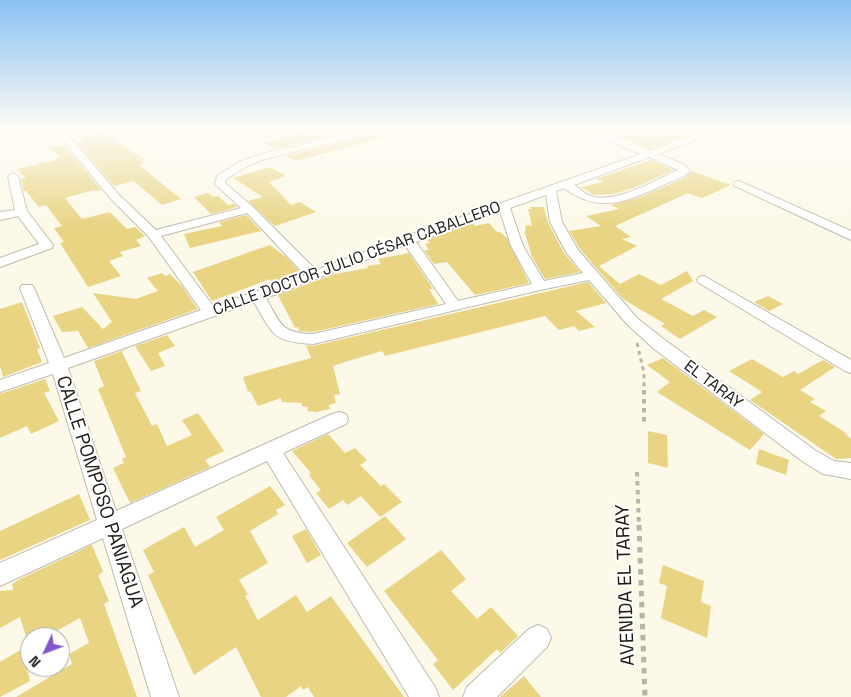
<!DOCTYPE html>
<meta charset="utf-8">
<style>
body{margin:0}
#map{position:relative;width:851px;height:697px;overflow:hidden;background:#fcf9e8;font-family:"Space Grotesk",sans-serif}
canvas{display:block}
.north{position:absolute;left:20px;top:627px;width:50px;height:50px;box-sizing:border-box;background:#fff;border:1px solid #a5a5a2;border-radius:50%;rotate:227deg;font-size:14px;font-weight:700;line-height:20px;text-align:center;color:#1e1d17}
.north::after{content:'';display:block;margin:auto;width:18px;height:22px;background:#8255ce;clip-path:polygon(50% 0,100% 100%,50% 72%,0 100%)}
</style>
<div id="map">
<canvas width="851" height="697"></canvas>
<div class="north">N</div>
</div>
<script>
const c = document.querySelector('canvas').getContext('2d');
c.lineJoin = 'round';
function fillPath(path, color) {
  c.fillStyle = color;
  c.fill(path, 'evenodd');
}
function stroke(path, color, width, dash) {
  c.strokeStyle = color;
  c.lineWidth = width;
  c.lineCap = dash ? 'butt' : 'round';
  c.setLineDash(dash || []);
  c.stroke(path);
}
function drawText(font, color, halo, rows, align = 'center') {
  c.font = font + ' "Space Grotesk",sans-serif';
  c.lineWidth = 4;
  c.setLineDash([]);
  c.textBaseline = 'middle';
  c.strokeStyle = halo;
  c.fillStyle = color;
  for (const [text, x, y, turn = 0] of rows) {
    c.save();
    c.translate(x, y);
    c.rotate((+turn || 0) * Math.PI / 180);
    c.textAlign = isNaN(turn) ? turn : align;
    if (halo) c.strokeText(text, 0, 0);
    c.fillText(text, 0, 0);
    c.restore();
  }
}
const building = new Path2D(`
 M67,130H98L145,160L141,161L144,164L139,165L181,199L162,205L134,181L114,186L76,142L86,139Z
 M305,130H356L274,149L263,143Z
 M378,130H401L402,133L296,161L286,156L375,134Z
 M632,130H702L650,149L620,136L629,134Z
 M64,145L101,190L96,191L94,190L65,198L82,219L110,212L127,229L135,227L145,236L136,240L141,246L120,252L123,256L109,261L121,276L88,287L60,243L64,242L54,228L62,226L46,205L39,207L26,191H24L21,179L26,178L17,169L57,160L56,158L60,157L48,148Z
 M651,160L674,170L636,187L614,194L594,195L581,187L604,182L596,179Z
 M270,167L286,176L269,182L291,205L300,202L316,212L275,226L248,201L263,197L233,178Z
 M692,171L731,185L702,198L688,193L615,226L631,237L622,239L637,246L599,266L620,284L639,274L661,285L687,271L693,281L661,299L693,316L704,310L717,317L680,339L661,326L665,324L623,299L580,249L569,231L601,226L586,216L619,209L610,205L638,198L682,179Z
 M208,193L213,197L218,196L228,205L234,204L237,207L211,214L194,197Z
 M530,207H544L548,223L564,253L580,272L545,279L532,257L525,233L526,225L532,226L528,209H531Z
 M246,215L261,231L190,248L184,234L222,226L219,222Z
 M473,223L475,226L489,223L497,232H500L507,238L529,283L475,295L447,262L434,264L424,250H429L425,244L430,243L427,240Z
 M270,245L286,257L302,274L272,284L270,279L212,301L193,272Z
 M409,253L433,289H429L438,304L313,332L299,331L298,327L295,328L278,295L335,274L368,268L367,266L381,264L378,259Z
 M162,273L165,276L170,274L181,285L198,309L88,348L78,331L62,332L53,316L82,307L103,329L112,322L93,293L136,299L158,291L147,278Z
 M588,282L606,303L576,311L595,327L579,331L574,326L559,330L545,316L385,356L382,351L348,361L333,366L340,394L334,395L336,403L329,405L330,409L316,412L307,411L308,407L302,406V403L282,402L281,398L258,406L250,391L248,392L243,377L311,358L306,345L313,346Z
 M768,296L783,304L769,311L754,302Z
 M22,302L40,348L37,349L42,362L3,377L0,366V309Z
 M167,335L175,346L158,353L165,366L151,371L135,346Z
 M127,349L122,352L141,391L135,393L152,426L157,424L167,446L192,435L182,420L198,413L224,451L205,460L210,467L130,503L113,468L124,463L122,459L126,457L98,389L104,386L94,361Z
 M663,358L764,434L750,450L657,392L670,382L647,365Z
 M752,359L783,377L794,371L798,374L823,360L835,367L800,390L815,399L810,402L826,411L819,416L843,431L851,439V458L836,459L750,400L762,392L729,371Z
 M45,379L50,391L44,393L59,421L31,434L27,426L0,438V394Z
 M648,431L667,435L668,468L648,463Z
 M328,434L345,453L355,448L367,460L360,465L381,486L384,484L402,502L380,517L361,496L347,505L343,500L329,509L316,493L321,490L309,475L311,473L292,451Z
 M759,449L789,460L786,475L756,464Z
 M270,486L285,505L276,510L278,514L250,531L268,563L239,580L248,594L245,596L258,620L296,595L307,612L331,596L404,697H314L308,687L303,690L301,686L286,697H261L236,647L194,675L148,575L154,572L143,550L184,527L195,547L224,530L216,517Z
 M79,494L90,520L0,560V531Z
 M385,516L406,539L367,567L347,543Z
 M306,529L321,555L307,563L292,536Z
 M92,545L103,572L98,575L109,601L104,604L137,697H16L72,664L69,654L89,643L80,618L46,637H26L20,617L0,628V591L13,590L12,584L18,580Z
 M441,550L466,579L451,591L477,619L491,607L518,636L500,653L497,649L453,690L433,664L438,660L384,591Z
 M663,565L704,581L701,602L711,606L707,638L661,618L667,586L659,583Z
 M22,649L30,681L0,697V662Z
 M524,676L541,697H500Z`);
const pathFar2 = new Path2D(`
 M637,343L644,373V391`);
const pathFar1 = new Path2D(`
 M644,390V422
 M637,472L639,527`);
const path = new Path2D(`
 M639,525L645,697`);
const street = new Path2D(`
 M49,130H59L68,135L119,195L156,230L241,208L215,184L217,176L239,162L255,156L363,130H376L375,132L261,160L247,166L226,179L225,183L253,207L316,270L404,237L641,154L588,132L587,130C594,130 602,133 608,132C616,132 622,130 630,130L629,132L614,136L650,151L707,130H718L717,132L658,154L685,165L690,171C684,178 671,181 663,185C627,202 598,214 564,188L556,191L562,222L578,250L637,318L665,340L816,451L834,461L851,463V479L823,474L802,461L653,348L627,324L589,280L540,290L313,344C273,342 273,335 254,302L68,368L116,511L332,414L339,412L346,414L348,419L346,424L283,453L435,687L439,697H409L267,461L122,529L179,697H151L103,538L0,586V563L97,520L53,374L0,392V380L49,363L20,288L22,285H32L34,288L64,358L201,310L149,237L111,199L62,139ZM649,157L678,170C656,180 619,202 594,197C586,195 580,189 574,185ZM546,195L550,222L566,252L583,273L544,281L523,246L510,208ZM500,211L511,246L532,284L458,301L416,242ZM247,213L305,275L213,306L161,236ZM405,245L446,304L313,334C280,333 281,324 266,298Z
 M13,173L18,176L27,211L53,245L52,248L0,267V258L39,244L18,216L0,220V212L15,210L8,176Z
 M739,181L851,231V240L735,186L734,184L735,182Z
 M704,276L851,360V373L845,371L699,283L697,280L699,277Z
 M538,625L547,629L551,638L547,647L497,697H463L467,687L529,629Z`);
const streetNames = [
 ["CALLE DOCTOR JULIO CÉSAR CABALLERO",357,259,-20],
 ["EL TARAY",713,385,37]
];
const nearStreetnames = [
 ["CALLE POMPOSO PANIAGUA",99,492,72],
 ["AVENIDA EL TARAY",626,585,-92]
];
fillPath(building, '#e8d483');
stroke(street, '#bfbbac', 2);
stroke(pathFar2, '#b7b5a7', 3, [4, 4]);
stroke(pathFar1, '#b7b5a7', 4, [4.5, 4.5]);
stroke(path, '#b7b5a7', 5, [5.5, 5.5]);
fillPath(street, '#fff');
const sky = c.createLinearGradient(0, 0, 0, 227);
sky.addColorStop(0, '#89c1f1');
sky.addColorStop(0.57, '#fefcf5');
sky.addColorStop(1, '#fefcf500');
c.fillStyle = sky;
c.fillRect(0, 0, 851, 227);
drawText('16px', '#1e1d17', '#fff', streetNames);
drawText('19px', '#1e1d17', '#fff', nearStreetnames);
</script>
